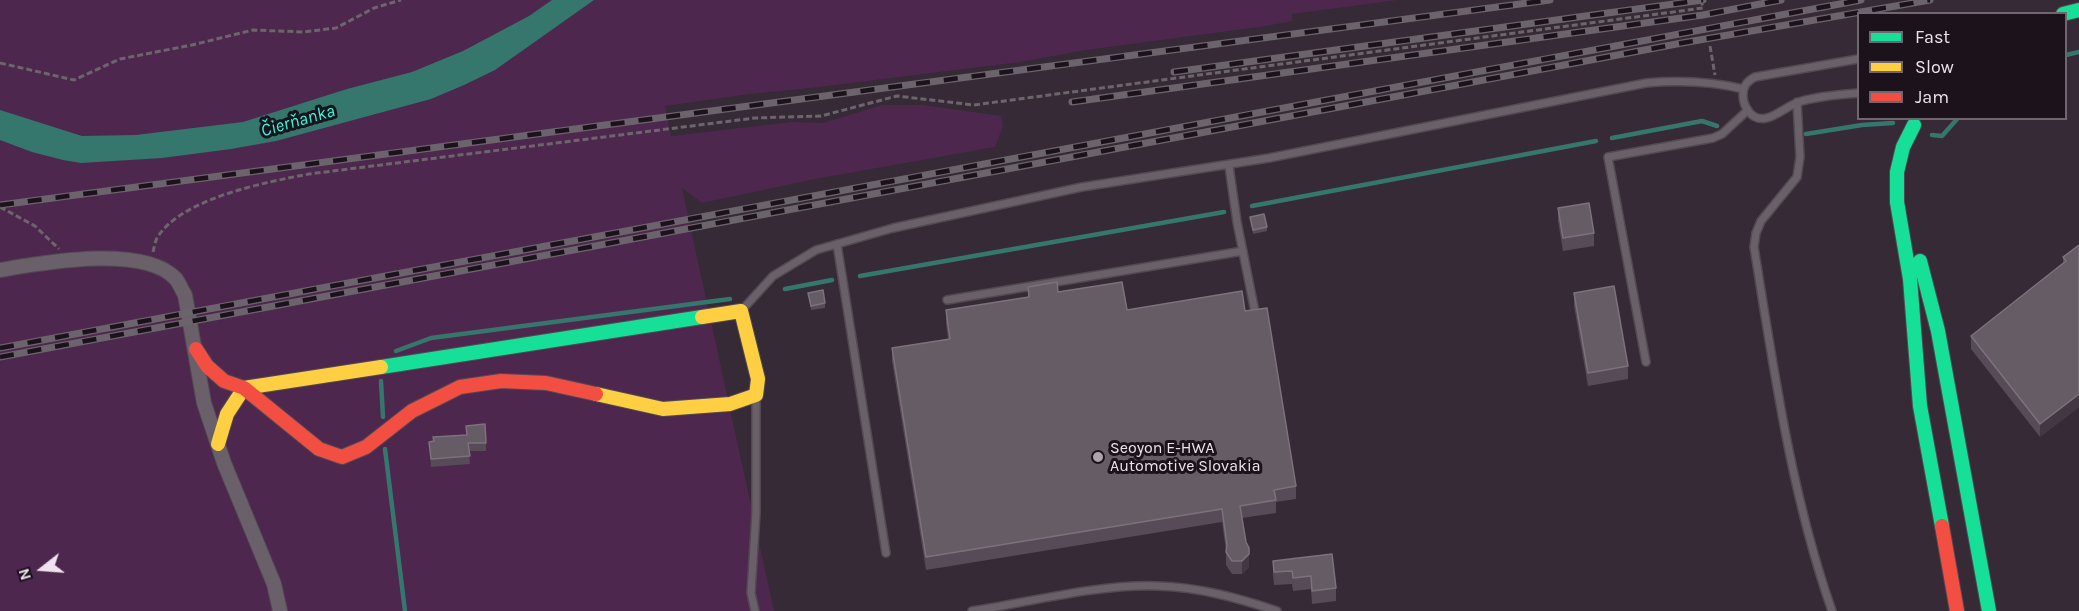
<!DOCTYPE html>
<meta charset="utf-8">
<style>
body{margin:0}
#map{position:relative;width:2079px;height:611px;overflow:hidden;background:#352a35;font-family:Karla,sans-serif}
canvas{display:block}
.legend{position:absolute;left:1857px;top:12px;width:210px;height:108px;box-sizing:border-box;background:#1b121b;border:2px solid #706570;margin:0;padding:8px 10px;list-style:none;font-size:18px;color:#efe2ef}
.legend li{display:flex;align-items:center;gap:12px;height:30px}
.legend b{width:30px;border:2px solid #706570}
.north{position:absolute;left:12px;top:539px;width:60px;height:60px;-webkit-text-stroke:4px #1b121b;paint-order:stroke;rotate:253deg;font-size:16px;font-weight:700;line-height:24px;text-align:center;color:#efe2ef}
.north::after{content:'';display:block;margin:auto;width:21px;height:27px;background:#efe2ef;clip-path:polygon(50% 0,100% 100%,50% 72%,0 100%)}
</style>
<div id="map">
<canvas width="2079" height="611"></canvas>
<ul class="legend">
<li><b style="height:8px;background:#16e098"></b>Fast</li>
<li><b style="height:8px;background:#ffcf43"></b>Slow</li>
<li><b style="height:8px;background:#f24e42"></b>Jam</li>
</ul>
<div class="north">N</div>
</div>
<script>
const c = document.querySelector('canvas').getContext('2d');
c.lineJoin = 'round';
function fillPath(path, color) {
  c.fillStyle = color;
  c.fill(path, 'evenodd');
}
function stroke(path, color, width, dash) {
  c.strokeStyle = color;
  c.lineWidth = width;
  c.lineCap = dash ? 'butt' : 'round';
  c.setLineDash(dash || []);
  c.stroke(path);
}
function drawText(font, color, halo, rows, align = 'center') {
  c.font = font + ' Karla,sans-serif';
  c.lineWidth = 6;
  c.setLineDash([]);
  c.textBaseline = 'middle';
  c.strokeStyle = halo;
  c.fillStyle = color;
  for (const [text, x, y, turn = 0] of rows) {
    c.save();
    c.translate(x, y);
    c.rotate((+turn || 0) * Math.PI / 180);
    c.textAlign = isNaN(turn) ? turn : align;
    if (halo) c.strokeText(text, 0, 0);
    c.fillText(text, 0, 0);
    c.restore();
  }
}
const green = new Path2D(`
 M0,0H1398L1292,14V21L1266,26L1086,50L1020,62L819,87L750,94L665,106L671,136L792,122L823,123L882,105H923L1001,116L1003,126L995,147L815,179L702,203L682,188L774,611H0Z`);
const water = new Path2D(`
 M552,0H594L495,70L464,85L431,99L276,141L231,149L162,158L81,163L63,160L32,152L0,140V110L82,136L136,135L243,122L347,89L412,72L463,51L529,16Z`);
const stream = new Path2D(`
 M2066,55L2079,52
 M1806,134L1862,125L1893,123
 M1932,135L1942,136L1958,118
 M1612,138L1702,121L1717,126
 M1252,206L1596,141
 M860,276L1224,212
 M785,289L832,280
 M396,351L431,338L730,299
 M381,381L383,417
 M385,449L405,611`);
const path = new Path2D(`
 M1710,46L1715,75
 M0,63L74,80L120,59L192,45L253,30L304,32L336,28L374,8L401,0
 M0,207L35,226L59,249
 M153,252C154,248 155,242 157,238C181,198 267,182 309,174L755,118L821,116L897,96L974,105L1703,8L1701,0`);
const lane = new Path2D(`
 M1858,59L1755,77C1747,81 1743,86 1743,95C1743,101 1745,107 1749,112C1764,130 1784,106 1799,102C1817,96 1839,95 1858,93
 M1797,102L1800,157L1797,177L1761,221L1756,233L1754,247C1774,370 1791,494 1832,611
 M1229,166L1237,222L1255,312
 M837,244L886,553
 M947,300L1243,251
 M742,310L773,276L816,250L893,228L1082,187L1269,158L1646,83C1679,80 1710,81 1743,89
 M1646,362L1608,157L1713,138L1722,134L1748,110
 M755,611L751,593L756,513V398
 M972,611C1031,602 1098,584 1157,586C1199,587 1238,598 1277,611`);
const street = new Path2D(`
 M0,270C42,263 144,244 176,279C179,283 182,290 185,295L204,403L224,463L274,584L280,611`);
const fast = new Path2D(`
 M2063,14L2079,10
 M1914,125L1903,147L1897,172V202L1910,279L1920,406L1942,526
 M1920,261L1938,331L1989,611
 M381,367L702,317`);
const slow = new Path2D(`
 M596,394L663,409L730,404L756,395L758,379L741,311L702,317
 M218,444L227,414L244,388L381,367`);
const jam = new Path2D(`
 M196,349L207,366L224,381L244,388L319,449L342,457L366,447L412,411L460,387L501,381L546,383L596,394
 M1942,526L1957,611`);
const rail = new Path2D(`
 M1174,72L1703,0
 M1072,102L1703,15L1781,0
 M0,205L1550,0
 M0,348L1861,0
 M0,357L1682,43L1930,0`);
const wall = new Path2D(`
 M1558,208L1594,233V246L1563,251L1558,221Z
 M1250,217L1267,227V231L1253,234Z
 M2079,245V407L2040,437L1971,349V336L2063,264V257Z
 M1028,287L1058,292L1127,310L1245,311L1296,486V499L1276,502V513L1242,518L1249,567L1242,574H1232L1226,565V551L1222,522L926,570L892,361V348L948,339L946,323V310L1028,297Z
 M808,293L825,303V308L811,310Z
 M1574,293L1628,366V379L1588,386L1574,306Z
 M466,426L486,443V451H469L470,464L431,467L429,442L433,441V437L466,435Z
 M1332,554L1336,588V601L1312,604L1311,589L1293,591L1292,584L1274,585L1273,574V561Z`);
const shadedWall = new Path2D(`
 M2079,394V407L2040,437V424Z
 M1249,548V567L1242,574V561Z`);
const building = new Path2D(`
 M1589,203L1594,233L1563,238L1558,208Z
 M1264,214L1267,227L1253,230L1250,217Z
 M2079,245V394L2040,424L1971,336L2066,261L2063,257Z
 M1057,282L1058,292L1122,282L1127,310L1242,291L1245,311L1267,308L1296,486L1274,490L1276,500L1240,506L1246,542L1249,548V554L1242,561H1232L1226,552L1227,545L1222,509L926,557L892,348L950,339L946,310L1029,297L1028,287Z
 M1614,286L1628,366L1588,373L1574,293Z
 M823,290L825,303L811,306L808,293Z
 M485,424L486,443H468L470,456L431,459L429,442L434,441L433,437L467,435L466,426Z
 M1332,554L1336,588L1312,591L1311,576L1293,578L1292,571L1274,572L1273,561Z`);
const markers = [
 [1098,457,6,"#aea2ae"]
];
const poiNames = [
 ["Seoyon E-HWA",1110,448],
 ["Automotive Slovakia",1110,466]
];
const waterNames = [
 ["Čierňanka",298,121,-16]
];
fillPath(green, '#4e274f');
fillPath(water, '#35776d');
stroke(stream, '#35776d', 4.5);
stroke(lane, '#524952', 10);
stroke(street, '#524952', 16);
stroke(fast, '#524952', 16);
stroke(slow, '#524952', 16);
stroke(jam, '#524952', 16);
stroke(path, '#6c656c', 3, [6, 3]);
stroke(lane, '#696069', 7);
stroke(street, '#696069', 14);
stroke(fast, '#16e098', 14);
stroke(slow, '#ffcf43', 14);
stroke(jam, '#f24e42', 14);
stroke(rail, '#6c646c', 7);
stroke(rail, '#1b121b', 4.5, [14]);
fillPath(wall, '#564b56');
fillPath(shadedWall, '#423742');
fillPath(building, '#665c66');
stroke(building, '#7c717c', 1.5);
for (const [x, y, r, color] of markers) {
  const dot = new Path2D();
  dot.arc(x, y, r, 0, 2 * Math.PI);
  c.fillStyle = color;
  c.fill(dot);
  stroke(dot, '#1b121b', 2);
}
drawText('16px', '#efe2ef', '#1b121b', poiNames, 'left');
drawText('italic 18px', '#2cffe2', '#1b121b', waterNames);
</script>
